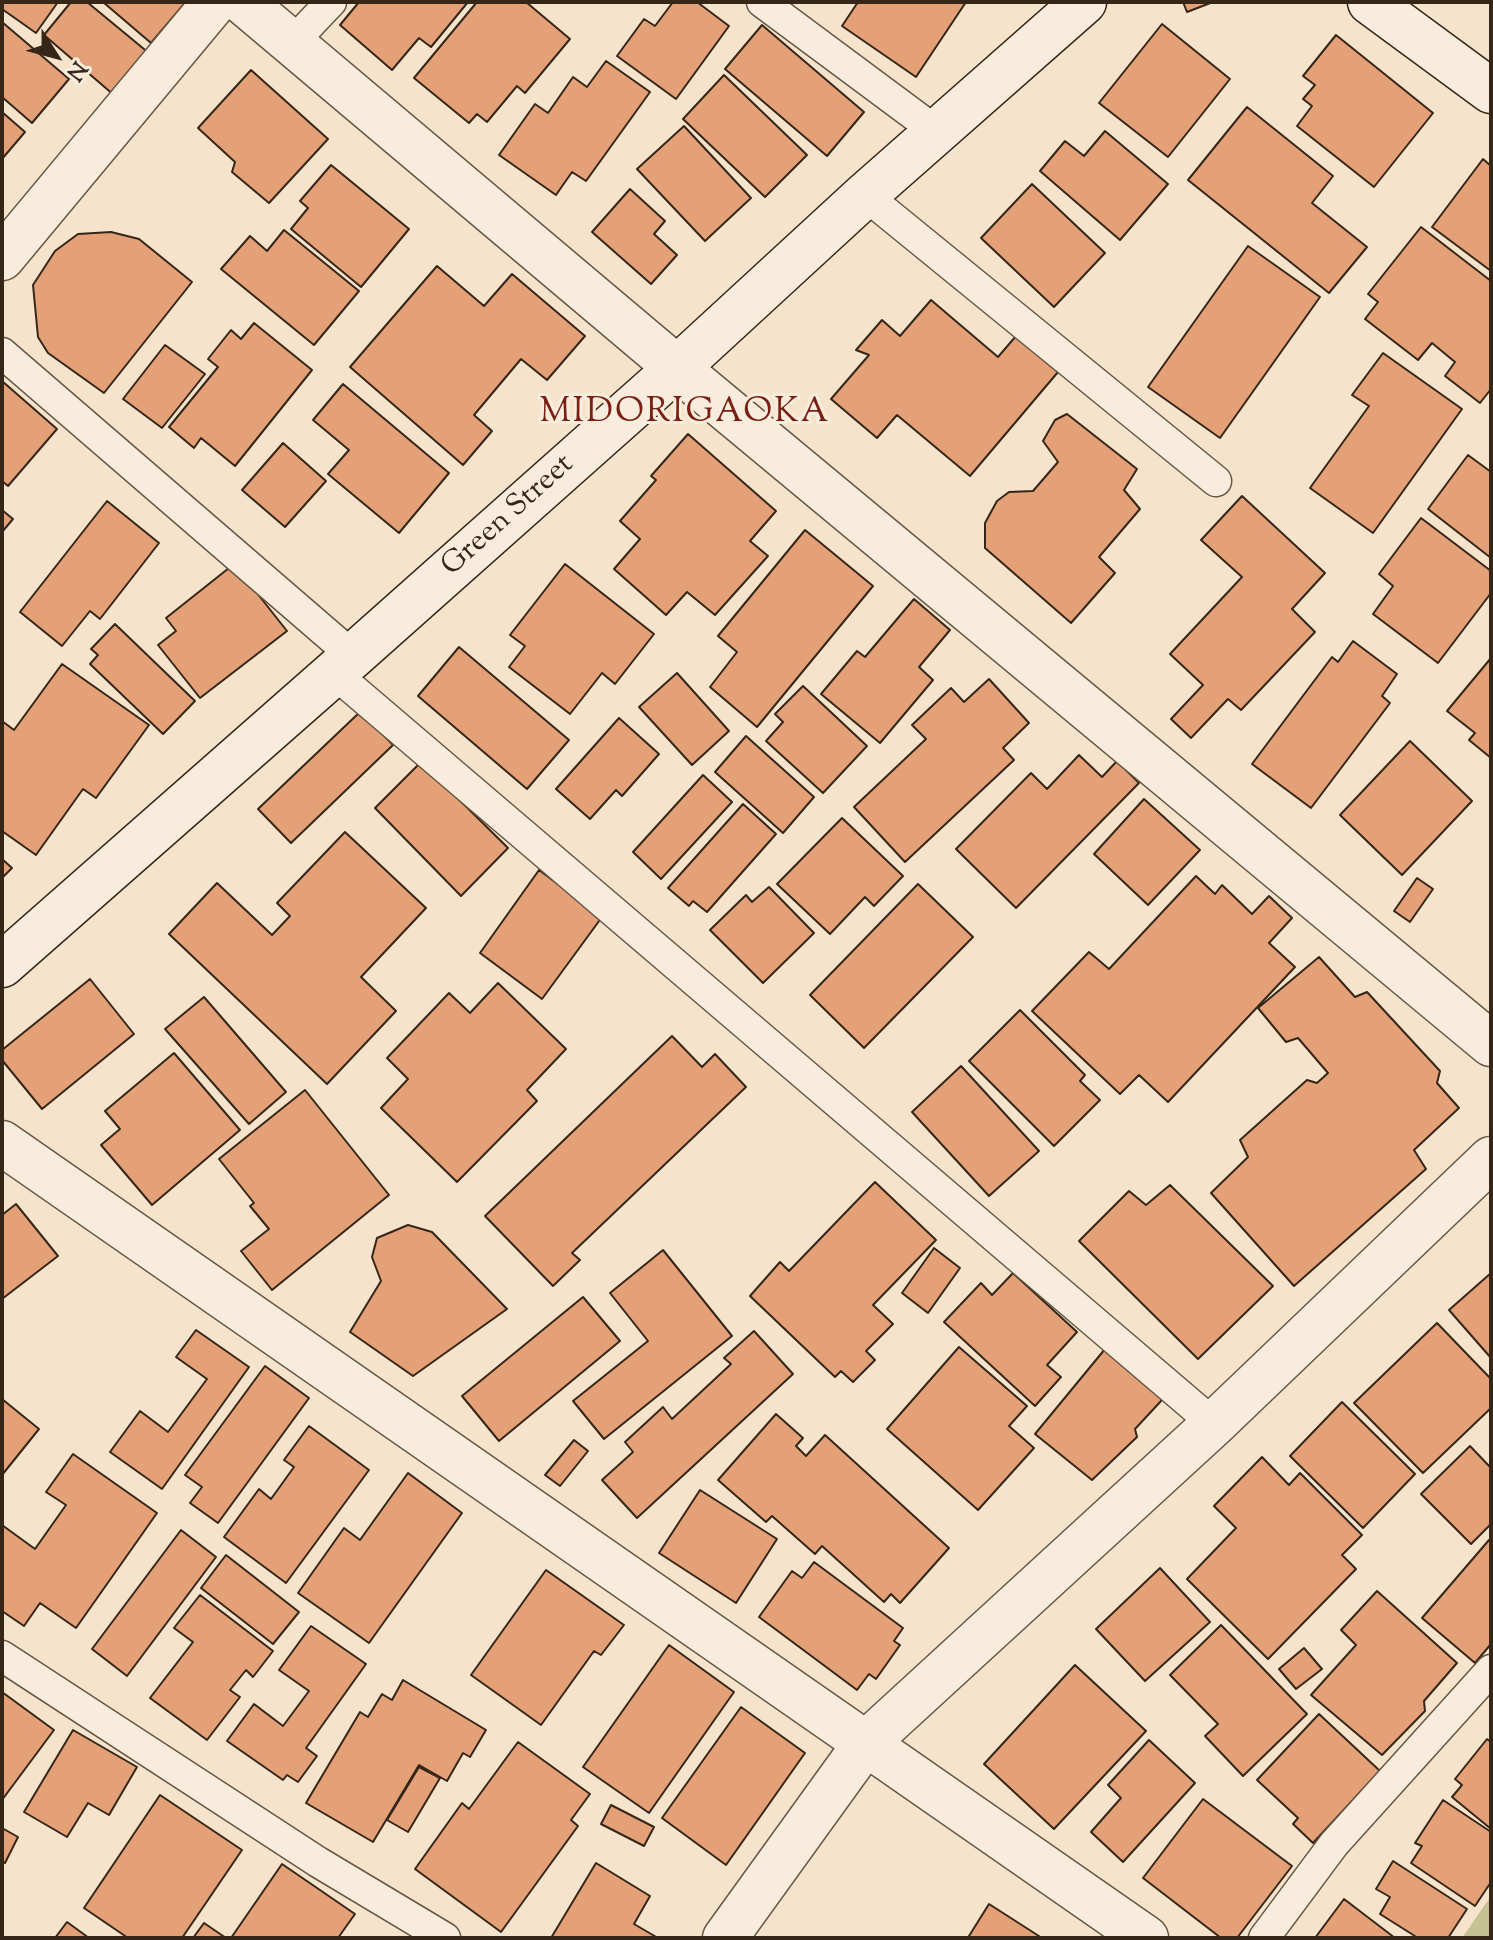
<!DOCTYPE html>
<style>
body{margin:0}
#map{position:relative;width:1493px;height:1940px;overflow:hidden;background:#f5e4cb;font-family:"Sorts Mill Goudy",serif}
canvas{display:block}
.frame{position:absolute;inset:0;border:4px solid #362618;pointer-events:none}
.north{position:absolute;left:16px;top:16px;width:80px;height:80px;-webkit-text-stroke:6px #f8eddd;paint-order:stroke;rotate:126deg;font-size:22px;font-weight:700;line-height:32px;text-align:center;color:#362618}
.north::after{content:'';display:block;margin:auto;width:28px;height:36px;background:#362618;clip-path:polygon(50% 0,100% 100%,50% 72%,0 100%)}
</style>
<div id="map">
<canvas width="1493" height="1940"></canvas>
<div class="frame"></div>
<div class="north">N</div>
</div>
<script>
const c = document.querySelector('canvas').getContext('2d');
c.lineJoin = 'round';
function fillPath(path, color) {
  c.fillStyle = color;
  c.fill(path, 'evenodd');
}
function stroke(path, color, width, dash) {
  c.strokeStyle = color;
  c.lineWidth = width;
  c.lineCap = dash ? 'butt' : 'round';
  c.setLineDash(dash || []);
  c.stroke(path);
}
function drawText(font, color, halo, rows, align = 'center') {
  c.font = font + ' "Sorts Mill Goudy",serif';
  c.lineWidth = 6;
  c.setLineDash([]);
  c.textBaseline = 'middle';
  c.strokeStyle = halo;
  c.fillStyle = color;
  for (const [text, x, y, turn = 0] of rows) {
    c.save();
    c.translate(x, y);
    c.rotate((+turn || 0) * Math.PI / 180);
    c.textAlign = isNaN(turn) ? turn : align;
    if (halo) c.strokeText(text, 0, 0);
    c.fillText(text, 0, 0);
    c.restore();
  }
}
const green = new Path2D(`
 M1491,1896V1938H1462Z`);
const building = new Path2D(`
 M2,2H58L36,33L2,9Z
 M71,2H87L150,54L115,96L44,35Z
 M103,2H186L151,43Z
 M359,2H468L431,47L419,38L392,70L340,25Z
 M477,2H526L570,39L525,93L517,86L487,122L477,114L469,123L414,78Z
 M673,2H697L729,26L676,99L617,56L644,19L655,26Z
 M858,2H966L916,77L842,26Z
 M1183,2H1213L1187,12Z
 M2,22L69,79L32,123L2,97Z
 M1162,24L1230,79L1168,157L1099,103Z
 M762,25L864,112L827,156L725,69Z
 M1336,35L1433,113L1374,187L1297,126L1312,106L1303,99L1315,85L1303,76Z
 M606,61L650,92L586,181L572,172L556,195L499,155L535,104L548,113L573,77L587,87Z
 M251,70L328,139L269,203L232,172L235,162L198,128Z
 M724,75L807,155L765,197L683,119Z
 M1247,107L1333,176L1312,203L1367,247L1329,293L1188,180Z
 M2,112L25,132L2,159Z
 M684,126L751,198L705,241L637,169Z
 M1105,131L1168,184L1120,240L1040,171L1065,141L1084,156Z
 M1483,159L1491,166V271L1432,227Z
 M331,165L409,229L361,287L291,229L308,208L300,201Z
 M1032,184L1105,253L1054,307L981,238Z
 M630,189L665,221L654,234L677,255L651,284L592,232Z
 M1421,227L1491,281V389L1480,403L1445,376L1455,362L1432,343L1418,360L1365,319L1378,302L1368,294Z
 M284,230L359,291L314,345L221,269L250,236L267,251Z
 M111,232L139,239L192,282L104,393L48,353L38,337L33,285L55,251L78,234Z
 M1248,246L1320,297L1220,438L1148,387Z
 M437,266L484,306L512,274L585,336L547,380L521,359L474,415L492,431L463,465L350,367Z
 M931,300L998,357L1016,336L1058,372L970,476L897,415L877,438L831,399L869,355L856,350L882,320L900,336Z
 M254,323L312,370L235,466L201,438L194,448L169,427L218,367L208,359L231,330L241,339Z
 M165,345L205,374L162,428L123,399Z
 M1383,353L1462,409L1373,533L1310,488L1369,406L1352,395Z
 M2,381L57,429L8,486L2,481Z
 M343,384L449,473L399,533L328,474L349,450L313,420Z
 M1067,414L1137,469L1124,490L1140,509L1099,557L1115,573L1071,623L985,548V523L997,501L1009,492L1033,491L1058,462L1043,441L1055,420Z
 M688,434L776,511L750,541L768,556L715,615L687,592L666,615L614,569L640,539L620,521L656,480L651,476Z
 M283,443L326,481L285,527L242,490Z
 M1468,455L1491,472V558L1428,509Z
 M1242,496L1325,573L1292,609L1315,632L1241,710L1228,699L1191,738L1171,719L1203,685L1170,654L1242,577L1201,540Z
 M107,501L159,543L100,619L90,611L62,646L20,612Z
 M2,510L13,519L2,532Z
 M1421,518L1491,571V593L1438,663L1373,614L1393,586L1379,574Z
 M805,530L873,586L757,727L710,687L737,652L718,636Z
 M234,564L287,631L200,698L158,645L176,631L166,618Z
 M565,564L654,634L615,684L602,673L570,714L509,667L525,646L510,635Z
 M914,599L950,630L919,667L933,680L880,743L821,694L857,651L865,657Z
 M115,624L195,701L163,734L90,664L98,655L91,649Z
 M1353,641L1397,674L1382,696L1390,703L1311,808L1252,764L1332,657L1338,662Z
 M459,647L569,740L527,789L418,696Z
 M1491,658V758L1469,740L1475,733L1447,711Z
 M62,664L149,725L96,798L83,789L36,855L2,831V721L14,730Z
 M677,673L729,731L692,765L639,707Z
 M989,679L1029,723L1003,748L1014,760L905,862L854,807L926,739L912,725L951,688L964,702Z
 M803,686L867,746L823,793L766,741L783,722L775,714Z
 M361,711L393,745L291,843L258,809Z
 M619,718L659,754L622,796L616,790L590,819L556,789Z
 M746,736L814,797L783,833L715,772Z
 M1410,741L1472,801L1402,875L1340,815Z
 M1079,755L1102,777L1117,761L1139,783L1016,908L956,849L1031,773L1047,789Z
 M421,762L508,848L461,896L375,808Z
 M703,775L732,802L661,879L633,852Z
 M1144,799L1200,850L1148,905L1094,854Z
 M743,804L776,834L707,912L693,901L689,906L668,888Z
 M842,818L903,876L874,906L865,897L830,934L777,884Z
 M345,832L426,908L361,977L396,1011L327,1084L169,934L217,883L272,935L290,916L277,903Z
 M2,859L12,868L2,878Z
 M539,870L602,917L542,999L480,953Z
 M1196,876L1215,894L1222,885L1252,914L1269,896L1292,918L1269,943L1295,967L1168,1102L1139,1075L1120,1094L1032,1011L1089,952L1109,969Z
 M1417,878L1433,889L1410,922L1394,911Z
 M918,884L973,937L864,1048L810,995Z
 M769,887L814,933L763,983L710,930L746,895L752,902Z
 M1319,957L1355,997L1367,992L1440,1071L1437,1083L1459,1108L1414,1150L1426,1169L1294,1286L1211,1193L1248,1157L1240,1140L1307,1080L1317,1083L1328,1073L1298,1038L1286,1042L1258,1008Z
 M90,979L134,1034L42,1109L2,1060V1050Z
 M498,983L566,1049L527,1090L537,1101L457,1182L381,1108L408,1079L387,1058L449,993L470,1013Z
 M204,997L286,1092L249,1124L165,1029Z
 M1020,1010L1085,1075L1080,1081L1100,1100L1054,1146L969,1061Z
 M672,1036L702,1067L715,1054L746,1087L572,1253L580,1260L553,1286L485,1216Z
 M174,1053L240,1130L152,1205L101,1145L120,1129L105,1111Z
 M961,1066L1039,1151L989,1196L912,1112Z
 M305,1090L389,1195L272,1290L241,1251L269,1229L250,1206L254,1203L219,1159Z
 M875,1182L936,1240L873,1305L893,1324L866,1351L875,1360L853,1382L841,1371L835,1377L750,1296L780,1262L789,1271Z
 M1170,1185L1273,1286L1198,1359L1079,1241L1129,1191L1146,1205Z
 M16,1204L58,1256L2,1299V1215Z
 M408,1225L432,1232L507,1309L413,1376L350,1332L381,1281L372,1257L377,1238Z
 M934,1248L960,1268L928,1313L902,1293Z
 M663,1250L732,1336L604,1439L573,1401L648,1341L610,1293Z
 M1013,1273L1077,1332L1047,1365L1061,1377L1035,1406L944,1322L981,1283L992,1295Z
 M1491,1273V1358L1449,1310Z
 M583,1297L620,1341L499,1441L462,1396Z
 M1437,1323L1491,1379V1408L1423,1473L1354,1403Z
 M196,1330L249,1367L162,1489L110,1452L140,1411L168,1432L207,1379L176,1357Z
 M754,1331L793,1374L637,1518L602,1480L633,1452L625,1442L663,1407L672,1419L731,1364L724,1358Z
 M959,1347L1027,1406L1009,1426L1034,1448L978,1510L887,1429Z
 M1105,1349L1161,1395V1401L1135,1429L1137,1437L1092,1480L1035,1434Z
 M265,1366L309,1398L218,1523L190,1503L202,1487L185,1475Z
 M2,1399L39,1429L2,1475Z
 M1342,1402L1415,1474L1363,1528L1290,1456Z
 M776,1414L803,1438L796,1446L806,1456L825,1435L949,1548L900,1603L891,1594L884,1602L822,1546L815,1554L772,1516L766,1522L718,1480Z
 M309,1426L369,1470L286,1583L224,1537L259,1489L271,1499L294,1467L284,1460Z
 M574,1440L588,1451L560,1486L545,1475Z
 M1470,1446L1491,1468V1524L1471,1544L1421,1494Z
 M73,1454L157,1513L76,1628L40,1603L24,1626L2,1611V1525L35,1549L66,1505L46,1492Z
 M1262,1457L1289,1485L1300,1473L1362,1535L1342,1555L1356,1569L1268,1659L1187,1579L1236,1528L1214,1506Z
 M408,1473L462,1513L369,1643L298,1593L344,1528L360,1540Z
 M700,1490L777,1539L736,1603L659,1553Z
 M181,1530L216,1557L127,1676L92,1649Z
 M1489,1540L1491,1542V1644L1475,1663L1422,1618Z
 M226,1555L299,1612L273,1644L201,1588Z
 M814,1562L903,1628L894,1641L900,1645L876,1679L869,1674L857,1690L759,1617L792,1571L802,1578Z
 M1160,1568L1210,1622L1145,1681L1096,1629Z
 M546,1570L624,1625L601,1655L594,1651L541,1725L471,1675Z
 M1377,1591L1457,1663L1424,1701L1425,1711L1382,1755L1311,1695L1356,1645L1341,1630Z
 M200,1595L273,1651L253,1677L246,1670L230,1690L240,1697L207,1740L150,1698L193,1642L174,1628Z
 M1221,1625L1307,1714L1243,1776L1205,1736L1218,1724L1170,1675Z
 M311,1626L366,1664L306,1748L317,1756L298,1782L287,1775L283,1780L227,1741L254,1704L283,1726L309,1691L279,1670Z
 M669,1645L734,1692L649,1813L583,1767Z
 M1304,1648L1322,1669L1296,1689L1279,1669Z
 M1075,1665L1146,1731L1054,1829L984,1764Z
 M403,1680L486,1730L470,1757L463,1753L447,1781L419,1765L373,1842L306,1803L360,1712L368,1717L382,1694L392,1700Z
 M2,1692L54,1730L2,1800Z
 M741,1707L805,1753L726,1865L662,1818Z
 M1319,1714L1380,1771L1313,1843L1293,1824L1298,1818L1257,1780Z
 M73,1730L137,1767L109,1815L88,1803L67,1837L24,1812Z
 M1487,1739L1491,1742V1829L1452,1797L1462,1785L1455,1779Z
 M1149,1740L1195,1783L1123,1862L1091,1832L1121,1798L1108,1785Z
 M518,1742L590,1794L571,1820L578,1826L501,1932L415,1869L462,1803L469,1809Z
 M419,1767L440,1778L408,1832L387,1820Z
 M160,1795L242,1850L182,1938H128L84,1908Z
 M1203,1799L1292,1866L1237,1938H1221L1143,1878Z
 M1443,1800L1491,1832V1882L1475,1906L1411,1863L1422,1846L1415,1843Z
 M611,1805L654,1827L644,1846L601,1824Z
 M2,1828L18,1837L5,1863L2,1861Z
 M1393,1861L1467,1909L1448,1938H1418L1380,1914L1390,1897L1376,1889Z
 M596,1863L650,1896L634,1924L658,1938H551Z
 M282,1864L355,1914L338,1938H231Z
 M1344,1899L1395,1938H1315Z
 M989,1904L1042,1938H973L969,1936Z
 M67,1922L89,1938H55Z
 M204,1923L226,1938H193Z`);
const lane = new Path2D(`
 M762,2L937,132
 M292,43L331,2
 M865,195L1216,481
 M2,353L353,656
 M334,673L1214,1424
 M2,1656L318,1862L445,1938
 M1264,1938L1334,1844L1491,1670`);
const street = new Path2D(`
 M243,2L677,368L1491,1044
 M2,258L215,2
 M2,1143L1146,1938
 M725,1938L865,1744L1214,1424L1491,1159`);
const secondary = new Path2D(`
 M1370,2L1491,91
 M2,965L334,673L677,368L865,195L1084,2`);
const streetNames = [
 ["Green Street",509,517,-42]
];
const quarterNames = [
 ["MIDORIGAOKA",685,415]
];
fillPath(green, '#c4c292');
fillPath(building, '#e4a178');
stroke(building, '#362618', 2);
stroke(lane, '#665645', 33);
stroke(street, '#665645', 47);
stroke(secondary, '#362618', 47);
stroke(lane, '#f8eddd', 30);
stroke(street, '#f8eddd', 44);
stroke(secondary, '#f8eddd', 44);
drawText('30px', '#362618', '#f8eddd', streetNames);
c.letterSpacing = '2px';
drawText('34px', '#7a1f14', '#f8eddd', quarterNames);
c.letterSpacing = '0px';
</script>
